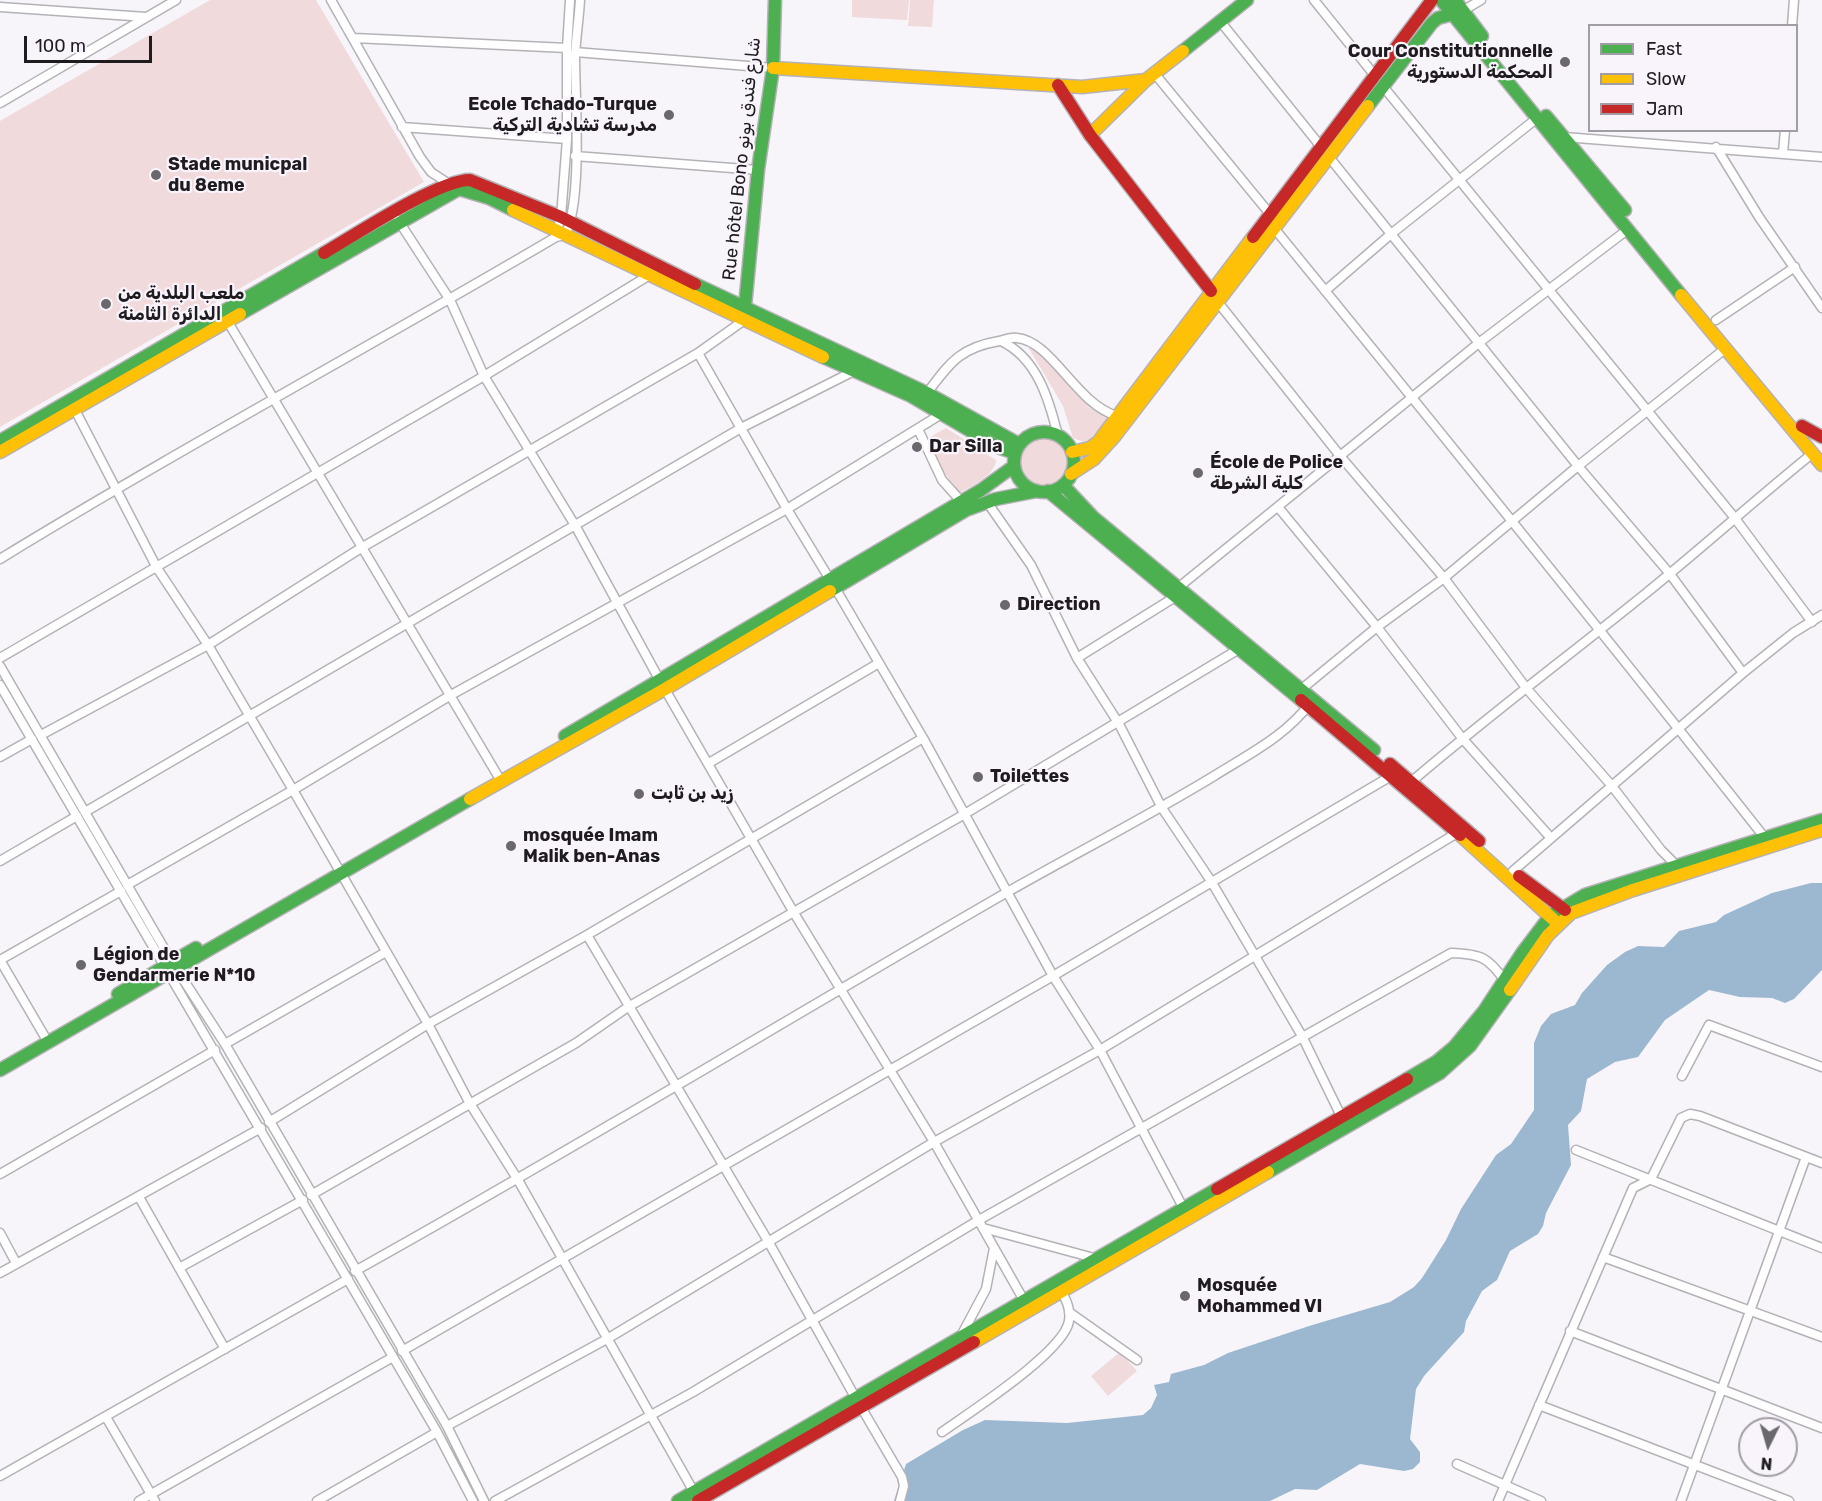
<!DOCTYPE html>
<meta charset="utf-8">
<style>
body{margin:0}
#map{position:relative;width:1822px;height:1501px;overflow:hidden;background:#f8f5fa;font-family:Rubik,sans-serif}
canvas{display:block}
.legend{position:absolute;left:1588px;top:24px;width:210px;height:108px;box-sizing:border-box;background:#f9f3fc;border:2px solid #a19da4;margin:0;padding:8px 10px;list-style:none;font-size:18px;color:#1e1c1f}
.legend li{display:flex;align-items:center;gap:12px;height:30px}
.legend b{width:30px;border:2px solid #a19da4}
.north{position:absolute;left:1738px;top:1417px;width:60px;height:60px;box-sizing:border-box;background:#f9f3fc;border:2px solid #a19da4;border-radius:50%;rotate:185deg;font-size:16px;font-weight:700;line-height:24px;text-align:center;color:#1e1c1f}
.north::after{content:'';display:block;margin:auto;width:21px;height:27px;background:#6a686c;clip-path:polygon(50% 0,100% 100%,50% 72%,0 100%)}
.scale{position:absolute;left:24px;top:36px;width:128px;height:27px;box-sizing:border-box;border:3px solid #1e1c1f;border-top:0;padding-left:8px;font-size:18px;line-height:21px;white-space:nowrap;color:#1e1c1f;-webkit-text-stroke:4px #f9f3fc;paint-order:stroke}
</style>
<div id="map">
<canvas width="1822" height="1501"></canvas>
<ul class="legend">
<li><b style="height:8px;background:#4caf50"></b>Fast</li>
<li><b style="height:8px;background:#ffc107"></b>Slow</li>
<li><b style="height:8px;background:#c62828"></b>Jam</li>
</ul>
<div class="north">N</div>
<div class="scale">100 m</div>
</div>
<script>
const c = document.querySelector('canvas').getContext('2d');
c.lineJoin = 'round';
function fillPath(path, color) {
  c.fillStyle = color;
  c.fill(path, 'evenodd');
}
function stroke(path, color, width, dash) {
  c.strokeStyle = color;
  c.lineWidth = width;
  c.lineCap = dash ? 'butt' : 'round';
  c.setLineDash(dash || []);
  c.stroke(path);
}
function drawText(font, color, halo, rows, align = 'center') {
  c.font = font + ' Rubik,Vazirmatn,sans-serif';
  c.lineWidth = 4.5;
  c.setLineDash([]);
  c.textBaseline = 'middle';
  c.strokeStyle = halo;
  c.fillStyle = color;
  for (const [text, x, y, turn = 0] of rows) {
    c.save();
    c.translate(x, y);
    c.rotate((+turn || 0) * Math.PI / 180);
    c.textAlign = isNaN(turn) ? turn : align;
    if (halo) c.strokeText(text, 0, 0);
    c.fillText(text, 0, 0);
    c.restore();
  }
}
const green = new Path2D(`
 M210,0H316L424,182L0,427V121Z
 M852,0H909L907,20L852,17Z
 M910,0H934L932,27L908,26Z
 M1027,345L1038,350L1089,407L1107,419L1090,439L1084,442L1073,438L1063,406Z
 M946,428L996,460C995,476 972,485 960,493L943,471L928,438Z
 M1019 461a24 24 0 1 1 48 0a24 24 0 1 1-48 0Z
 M1120,1352L1137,1371L1108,1396L1091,1376Z`);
const water = new Path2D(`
 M1811,883H1822V970L1794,999L1785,1003L1772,998L1740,997L1709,990L1665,1020L1638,1057L1615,1062L1587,1079L1581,1111L1568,1125L1571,1165L1546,1213L1543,1226L1538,1234L1510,1251L1497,1280L1482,1291L1466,1321L1464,1332L1424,1376L1416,1389L1410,1439L1420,1452V1462L1413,1469L1404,1471L1360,1464L1317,1490L1295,1489L1270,1501H894L906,1464L963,1430L985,1420L1067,1423L1143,1415L1151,1408L1157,1395L1154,1385L1169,1382L1171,1374L1204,1365L1228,1353L1309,1326L1390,1302L1414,1287L1422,1278L1446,1240L1461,1209L1496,1155L1511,1144L1534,1110V1043L1541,1026L1551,1014L1575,1005L1582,993L1607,965L1625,952L1638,946L1664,947L1679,931L1716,922L1724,915L1772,893Z`);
const street = new Path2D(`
 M331,0L420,157L431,172L449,184
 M1314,0L1376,77
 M0,7L146,17
 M1464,10L1481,0
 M1220,21L1322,148
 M1792,26L1794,0
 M354,38L567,48
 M575,52L773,68
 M1155,74L1270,214
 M1382,85L1734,517L1812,622
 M0,103L176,0
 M402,127L567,139
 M1564,137L1822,157
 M1716,147L1759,217L1822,308
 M1783,153L1785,130
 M575,156L758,170
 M1329,157L1578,466L1670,574L1743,673
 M398,220L450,300L484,376L576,527L659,679L794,913L934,1142L1026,1304
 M1274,228C1439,430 1603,633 1765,838
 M556,234L561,217L567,139V48L570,0
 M1325,291L1391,234L1536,119
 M1217,301L1341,457L1444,578L1527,689L1612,786L1661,850L1677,866
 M225,317L498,776
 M1716,320L1795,267
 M1001,341C1037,358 1049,399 1058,436
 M698,353L787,509L829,578
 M927,393C950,363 959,348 999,341C1004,340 1011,337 1017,338C1052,341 1076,404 1117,416
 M73,406L157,568L208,645L293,790L428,1024L469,1102L518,1180L694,1492
 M918,429L942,480L960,500
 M987,502L1031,565L1077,658L1119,724L1162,808L1211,881L1302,1036L1341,1116
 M1278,507L1377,627L1462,738L1550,837
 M0,559C183,447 371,346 556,237L565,235C583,201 575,98 575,56C576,37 579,18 580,0
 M834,586L923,738L1053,976L1100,1050L1185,1211
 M1179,587L1480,342L1627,230
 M0,658L484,376L648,276
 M1077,658L1175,597
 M0,666L172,962L225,1044L447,1426L484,1501
 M0,685L437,1432L473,1501
 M1298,692L1377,627L1444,578L1578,466L1726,348
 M41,735L208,645L361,548L698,353L743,321
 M0,757L32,739
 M709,763L879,663
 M1411,782C1487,717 1567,657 1645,594C1702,548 1756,499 1813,453
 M85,812L741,428L856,370
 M0,861L77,816
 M1513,871L1743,673L1793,633L1822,615
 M127,885L293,790L451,695L787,509L943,413
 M0,960L121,891
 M0,960L45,1037
 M225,1044L386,952
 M1682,1076L1709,1025L1822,1067
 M269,1122L428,1024L587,935
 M1576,1150L1822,1248
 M0,1174L215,1050
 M311,1195L576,1043L628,1007L963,815L1239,649
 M139,1197L225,1349
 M983,1228L1094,1258
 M0,1233L16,1263
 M1603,1257L1822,1337
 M179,1268L303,1200
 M355,1271C574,1149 787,1019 1004,894C1074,854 1145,818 1214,776C1249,754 1286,736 1311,702
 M0,1273L261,1128
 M1069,1312L1137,1360
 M1570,1331L1822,1428
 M961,1336L986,1289L994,1248
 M402,1351L1053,976L1391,776
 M855,1397L768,1241L587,935L923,738
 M1539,1405L1789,1501
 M861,1407L902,1477L904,1486L900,1501
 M106,1417L155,1501
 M447,1426L607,1339L934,1142L1100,1050L1457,833
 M942,1432C970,1412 1064,1352 1069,1321C1071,1309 1066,1300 1061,1290
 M1457,1464L1541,1501
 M0,1476L348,1279
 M139,1501L393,1357
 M317,1501L437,1432
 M495,1501L693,1392L979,1220L1451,953C1481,954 1488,957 1505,981
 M1498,1501L1633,1188L1651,1179L1681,1118L1690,1114L1700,1116L1822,1163
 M1681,1501L1806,1157`);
const fast = new Path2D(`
 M1441,0L1681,295
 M1455,0L1482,36
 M1183,51L1247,0
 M1368,106L1432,23L1438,18L1453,14
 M1546,116L1625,210
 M695,284L927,393L1019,444
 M240,314L459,189L489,198L513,210
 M744,317L758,170L773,68L775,0
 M823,357L911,396L1000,448L1015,453
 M1014 462a30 30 0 1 1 60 0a30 30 0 1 1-60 0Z
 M0,441L324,253
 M1063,485L1093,517L1374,750
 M1048,491L1301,700
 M830,591L966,510L996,499L1037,491
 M565,736L981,490L1014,466
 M118,994L196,948
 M0,1070L470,799
 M1407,1079L1436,1062L1454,1047L1484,1011L1522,953L1550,916L1585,895L1822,820
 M1268,1172L1440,1073L1470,1046L1510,990
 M678,1501L1217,1189`);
const slow = new Path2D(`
 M773,68L1082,87L1146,80L1183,51
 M1090,135L1145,81
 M513,210L823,357
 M1681,295L1822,465
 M0,452L240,314
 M1072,452L1090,448L1098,442L1253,237
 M1071,474L1094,459L1114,437L1368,106
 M470,799L665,689L830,591
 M1460,835L1555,921
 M1510,990L1548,935L1571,913L1633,890L1822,830
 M974,1342L1268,1172`);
const jam = new Path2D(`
 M1058,85L1090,135L1211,291
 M1253,237L1432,0
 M324,253C355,235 438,180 470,180L561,217L695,284
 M1802,426L1822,437
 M1301,700L1460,835
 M1390,764L1479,841
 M1519,876L1565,910
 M1217,1189L1407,1079
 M698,1501L974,1342`);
const markers = [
 [1565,62,6,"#6a686c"],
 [669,115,6,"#6a686c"],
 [156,175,6,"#6a686c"],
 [106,304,6,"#6a686c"],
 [917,447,6,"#6a686c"],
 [1198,473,6,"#6a686c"],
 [1005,605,6,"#6a686c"],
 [978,777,6,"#6a686c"],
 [639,794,6,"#6a686c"],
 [511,846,6,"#6a686c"],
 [81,965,6,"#6a686c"],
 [1185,1296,6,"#6a686c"]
];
const poiNames = [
 ["Cour Constitutionnelle",1553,52,"right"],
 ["المحكمة الدستورية",1553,73,"right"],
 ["Ecole Tchado-Turque",657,105,"right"],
 ["مدرسة تشادية التركية",657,126,"right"],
 ["Stade municpal",168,165],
 ["du 8eme",168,186],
 ["ملعب البلدية من",118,294],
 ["الدائرة الثامنة",118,315],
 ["Dar Silla",929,447],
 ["École de Police",1210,463],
 ["كلية الشرطة",1210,484],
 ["Direction",1017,605],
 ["Toilettes",990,777],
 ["زيد بن ثابت",651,794],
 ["mosquée Imam",523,836],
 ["Malik ben-Anas",523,857],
 ["Légion de",93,955],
 ["Gendarmerie N*10",93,976],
 ["Mosquée",1197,1286],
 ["Mohammed VI",1197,1307]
];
const streetNames = [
 ["Rue hôtel Bono شارع فندق بونو",742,159,-84]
];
fillPath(green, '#f0dadb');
fillPath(water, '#9cb8d1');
stroke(street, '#b4b2b6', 11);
stroke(fast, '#b4b2b6', 15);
stroke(slow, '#b4b2b6', 15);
stroke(jam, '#b4b2b6', 15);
stroke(street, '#fefefe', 8);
stroke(fast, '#4caf50', 12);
stroke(slow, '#ffc107', 12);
stroke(jam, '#c62828', 12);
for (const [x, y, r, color] of markers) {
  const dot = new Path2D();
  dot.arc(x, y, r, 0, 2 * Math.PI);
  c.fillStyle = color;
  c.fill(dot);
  stroke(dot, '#f9f3fc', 2);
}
drawText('bold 18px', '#1e1c1f', '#f9f3fc', poiNames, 'left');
drawText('18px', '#1e1c1f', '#f9f3fc', streetNames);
</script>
